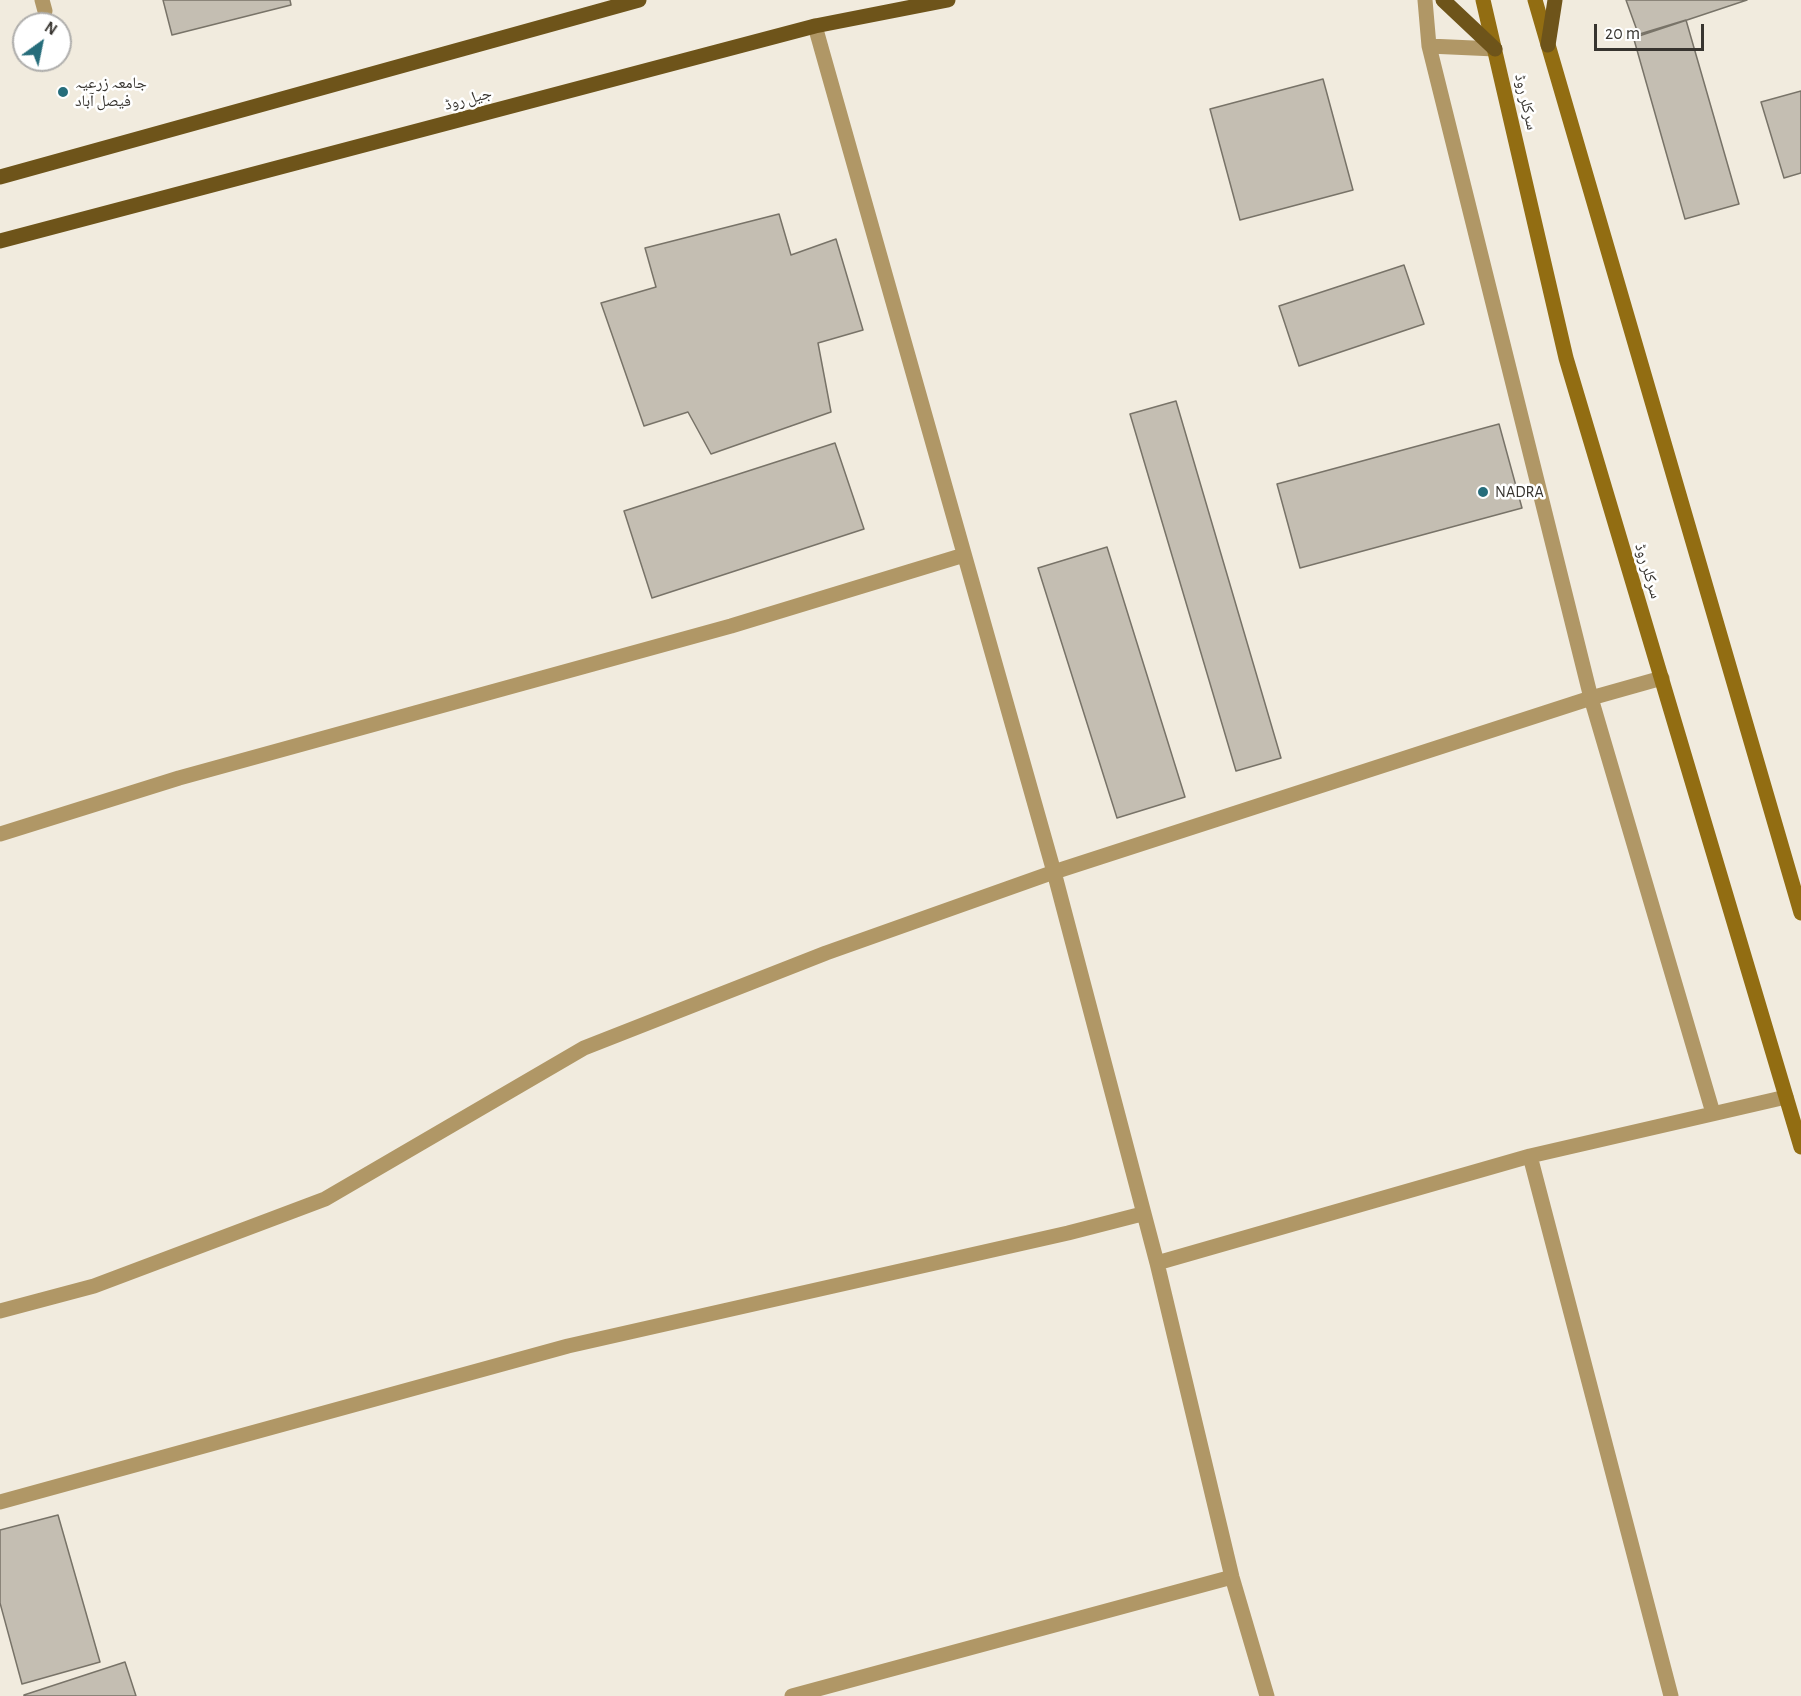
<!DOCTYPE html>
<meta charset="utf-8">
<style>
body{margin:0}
#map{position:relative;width:1801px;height:1696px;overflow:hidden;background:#f1ebde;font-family:"Alegreya Sans",sans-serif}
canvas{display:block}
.north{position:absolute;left:12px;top:12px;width:60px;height:60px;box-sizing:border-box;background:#fff;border:2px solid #afaeac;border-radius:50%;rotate:33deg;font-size:16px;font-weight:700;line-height:24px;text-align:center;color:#37342f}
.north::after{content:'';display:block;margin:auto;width:21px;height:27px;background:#266d7b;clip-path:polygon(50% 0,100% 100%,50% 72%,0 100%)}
.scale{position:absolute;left:1594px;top:24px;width:110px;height:27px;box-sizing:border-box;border:3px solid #37342f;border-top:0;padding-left:8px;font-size:18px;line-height:21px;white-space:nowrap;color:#37342f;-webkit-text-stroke:4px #fff;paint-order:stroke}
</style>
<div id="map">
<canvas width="1801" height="1696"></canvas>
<div class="north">N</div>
<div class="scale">20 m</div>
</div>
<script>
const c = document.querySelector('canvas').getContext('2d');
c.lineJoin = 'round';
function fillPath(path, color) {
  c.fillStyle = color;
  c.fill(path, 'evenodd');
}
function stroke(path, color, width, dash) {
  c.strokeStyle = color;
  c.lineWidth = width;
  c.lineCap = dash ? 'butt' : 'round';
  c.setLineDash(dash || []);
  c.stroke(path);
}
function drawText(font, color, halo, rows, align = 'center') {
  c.font = font + ' "Alegreya Sans","Noto Naskh Arabic",sans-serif';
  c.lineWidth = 5;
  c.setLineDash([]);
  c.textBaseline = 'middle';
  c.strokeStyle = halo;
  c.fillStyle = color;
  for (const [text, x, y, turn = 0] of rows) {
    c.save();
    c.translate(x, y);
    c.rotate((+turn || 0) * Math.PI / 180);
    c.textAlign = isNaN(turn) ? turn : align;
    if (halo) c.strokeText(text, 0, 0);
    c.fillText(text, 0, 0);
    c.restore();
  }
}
const building = new Path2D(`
 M163,0H290L291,5L172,35Z
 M1626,0H1747L1639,36Z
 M1686,20L1739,204L1685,219L1633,36Z
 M1323,79L1353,190L1240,220L1210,109Z
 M1801,91V173L1784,178L1761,102Z
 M779,214L791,255L836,239L863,330L818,343L831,412L711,454L688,412L644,426L601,303L656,287L645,248Z
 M1404,265L1424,324L1299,366L1279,306Z
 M1176,401L1281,758L1236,771L1130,414Z
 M1499,424L1522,508L1300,568L1277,484Z
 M835,443L864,529L652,598L624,511Z
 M1107,547L1185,797L1117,818L1038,568Z
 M58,1515L100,1662L22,1684L0,1603V1530Z
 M125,1662L136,1696H24V1695Z`);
const minor = new Path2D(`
 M42,0L45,11
 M1425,0L1429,46L1591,698L1713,1113
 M815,26L1054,872L1157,1263L1232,1577L1267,1696
 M1429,46L1495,49
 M0,834L179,778L731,626L964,555
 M1530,1156L1671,1696
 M1157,1263L1530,1156L1786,1097
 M0,1311L94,1286L325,1199L584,1048L826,953L1054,872L1591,698L1662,678
 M0,1502L568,1346L1068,1233L1142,1214
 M792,1696L1232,1577`);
const secondary = new Path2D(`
 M1483,0L1566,358L1801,1147
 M1535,0L1801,913`);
const primary = new Path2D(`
 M1443,0L1495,49
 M1548,45L1555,0
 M0,177L639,0
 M0,241L815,26L948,0`);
const markers = [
 [63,92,6,"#266d7b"],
 [1483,492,6,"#266d7b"]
];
const poiNames = [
 ["جامعہ زرعیہ",75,83],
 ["فیصل آباد",75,101],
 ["NADRA",1495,492]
];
const streetNames = [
 ["جیل روڈ",468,99,-15],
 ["سرکلر روڈ",1526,102,77],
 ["سرکلر روڈ",1648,571,73]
];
fillPath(building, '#c4beb2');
stroke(building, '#787368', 1.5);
stroke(minor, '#b09766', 15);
stroke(secondary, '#926d12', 15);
stroke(primary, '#6e541a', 15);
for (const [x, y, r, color] of markers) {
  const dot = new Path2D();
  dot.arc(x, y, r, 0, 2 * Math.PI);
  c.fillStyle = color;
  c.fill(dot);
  stroke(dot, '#fff', 2);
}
drawText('16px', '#37342f', '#fff', poiNames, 'left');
drawText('16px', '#37342f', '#fff', streetNames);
</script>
